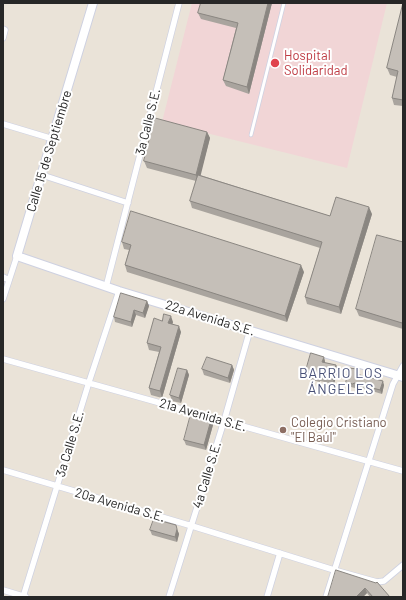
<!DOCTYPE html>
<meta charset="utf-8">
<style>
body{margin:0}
#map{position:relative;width:406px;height:600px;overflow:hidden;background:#eae3d8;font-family:Barlow,sans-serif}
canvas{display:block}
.frame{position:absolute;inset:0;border:4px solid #272727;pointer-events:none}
</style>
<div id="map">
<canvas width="406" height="600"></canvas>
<div class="frame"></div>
</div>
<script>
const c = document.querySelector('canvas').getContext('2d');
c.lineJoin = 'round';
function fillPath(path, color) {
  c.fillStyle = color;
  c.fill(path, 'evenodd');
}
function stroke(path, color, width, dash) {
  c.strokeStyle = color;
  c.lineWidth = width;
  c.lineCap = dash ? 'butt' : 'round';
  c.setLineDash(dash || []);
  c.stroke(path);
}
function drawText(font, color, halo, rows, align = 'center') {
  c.font = font + ' Barlow,sans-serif';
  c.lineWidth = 4;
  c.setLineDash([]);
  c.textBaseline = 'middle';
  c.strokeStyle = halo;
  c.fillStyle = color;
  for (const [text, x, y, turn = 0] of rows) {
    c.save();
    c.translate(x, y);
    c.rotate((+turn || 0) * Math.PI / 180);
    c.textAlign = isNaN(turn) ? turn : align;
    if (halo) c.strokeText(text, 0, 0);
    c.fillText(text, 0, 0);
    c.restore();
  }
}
const medical = new Path2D(`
 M192,3H387L347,168L162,122Z`);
const lane = new Path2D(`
 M251,135L284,3`);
const street = new Path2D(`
 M3,29L5,30L3,38
 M3,124L53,139
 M42,175L128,203
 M3,277L9,280
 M106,287L179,3
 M3,299L17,256
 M3,359L403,471
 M3,470L192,526L334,570L377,582L384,581L403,565
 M3,590L26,597
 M23,597L89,382L119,291
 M169,597L224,421L250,330
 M267,597L280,553
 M326,597L393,384L403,366`);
const secondary = new Path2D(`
 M93,3L17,256L119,291L403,377`);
const wall = new Path2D(`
 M201,3H272L249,94L226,86L223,80L236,28L201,19L198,13Z
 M403,3V106L394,105L392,98L397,77L390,75L387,68Z
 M207,132L210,138L200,175L330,216L372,214L341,314L307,304L305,297L320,248L192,208L190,201L196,181L147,168L144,161Z
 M122,242L304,272L287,322L127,272L125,265L129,250L124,249Z
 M403,242V329L359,316L356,309Z
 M147,301L149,306L145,318L136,315L132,327L115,322L114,317Z
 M162,321L173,322L172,324L181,332L162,398L151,395L149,388L159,352L149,350L147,343Z
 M325,361V363L336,365L338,370L334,384L320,381V382L307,379L305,374Z
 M232,365L234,370L230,383L204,375L202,369Z
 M187,370L189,375L181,403L172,401L170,395Z
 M358,373V374L384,385L382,394L355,386V388L347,386L346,383Z
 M211,420L213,425L206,450L186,445L184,440Z
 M177,529L179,534L177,542L152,535L150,530Z
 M376,583L390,597H370L367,593L363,597H328Z`);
const shadedWall = new Path2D(`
 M268,3H272L249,94L247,87Z
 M207,132L210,138L199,182L196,175Z
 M369,207L372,214L341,314L339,307Z
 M301,265L304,272L287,322L285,316Z
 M147,301L149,306L145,318L143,313Z
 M134,310L136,315L132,327L131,322Z
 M171,316L173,322L171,329L168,323Z
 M179,326L181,332L162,398L160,391Z
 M324,357L325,361L324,367L322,362Z
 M232,365L234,370L230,383L228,378Z
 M336,365L338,370L334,384L333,379Z
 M187,370L189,375L181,403L179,398Z
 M383,381L384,385L382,394L380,390Z
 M211,420L213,425L206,450L204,445Z
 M177,529L179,534L177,542L175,537Z
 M365,588L367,593L363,597H356Z`);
const building = new Path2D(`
 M201,3H268L247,87L223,80L238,23L198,13Z
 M403,3V100L392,98L398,71L387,68Z
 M155,118L207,132L196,175L144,161Z
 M198,175L330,216L336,197L369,207L339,307L305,297L322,242L190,201Z
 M131,211L301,265L285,316L125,265L131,245L122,242Z
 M377,235L403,242V320L402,323L356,309Z
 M121,293L147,301L143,313L134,310L131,322L114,317Z
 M164,314L171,316L168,323L179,326L160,391L149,388L161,347L147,343L154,318L162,321Z
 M311,353L324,357L322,362L336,365L333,379L318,376V378L305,374Z
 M207,357L232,365L228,378L202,369Z
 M178,368L187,370L179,398L170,395Z
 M349,368L357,369L356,374L383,381L380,390L354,383L353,384L346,383Z
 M191,414L211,420L204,445L184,440Z
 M154,519L176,525L177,529L175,537L150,530Z
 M336,570L376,583L377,582L390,597H373L365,588L356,597H328Z`);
const markers = [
 [275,63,5,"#e0444e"],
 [283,430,4,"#8d6e63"]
];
const healthNames = [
 ["Hospital",284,56],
 ["Solidaridad",284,71]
];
const streetNames = [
 ["3a Calle S.E.",148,122,-76],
 ["Calle 15 de Septiembre",49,151,-73],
 ["22a Avenida S.E.",210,318,17],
 ["21a Avenida S.E.",203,415,16],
 ["3a Calle S.E.",70,444,-73],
 ["4a Calle S.E.",207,475,-73],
 ["20a Avenida S.E.",120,505,16]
];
const educationNames = [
 ["Colegio Cristiano",291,423],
 ["\"El Baúl\"",291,438]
];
const neighbourhoodNames = [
 ["BARRIO LOS",341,373],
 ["ÁNGELES",341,389]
];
fillPath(medical, '#f1d5d6');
stroke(lane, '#ced1e1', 4.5);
stroke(street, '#ced1e1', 7);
stroke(secondary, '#ced1e1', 10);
stroke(lane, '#fff', 3);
stroke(street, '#fff', 5.5);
stroke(secondary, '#fff', 8);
fillPath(wall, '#a9a49e');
fillPath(shadedWall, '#8a8681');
fillPath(building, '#c5bfb8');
stroke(building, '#8a8681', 1);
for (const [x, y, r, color] of markers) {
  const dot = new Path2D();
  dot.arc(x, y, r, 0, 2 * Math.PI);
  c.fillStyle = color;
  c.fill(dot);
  stroke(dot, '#fff', 1.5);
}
drawText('13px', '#be3a42', '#fff', healthNames, 'left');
drawText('13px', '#272727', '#fff', streetNames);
drawText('13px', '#785e54', '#fff', educationNames, 'left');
c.letterSpacing = '1px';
drawText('14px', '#485077', '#fff', neighbourhoodNames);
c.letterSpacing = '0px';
</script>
